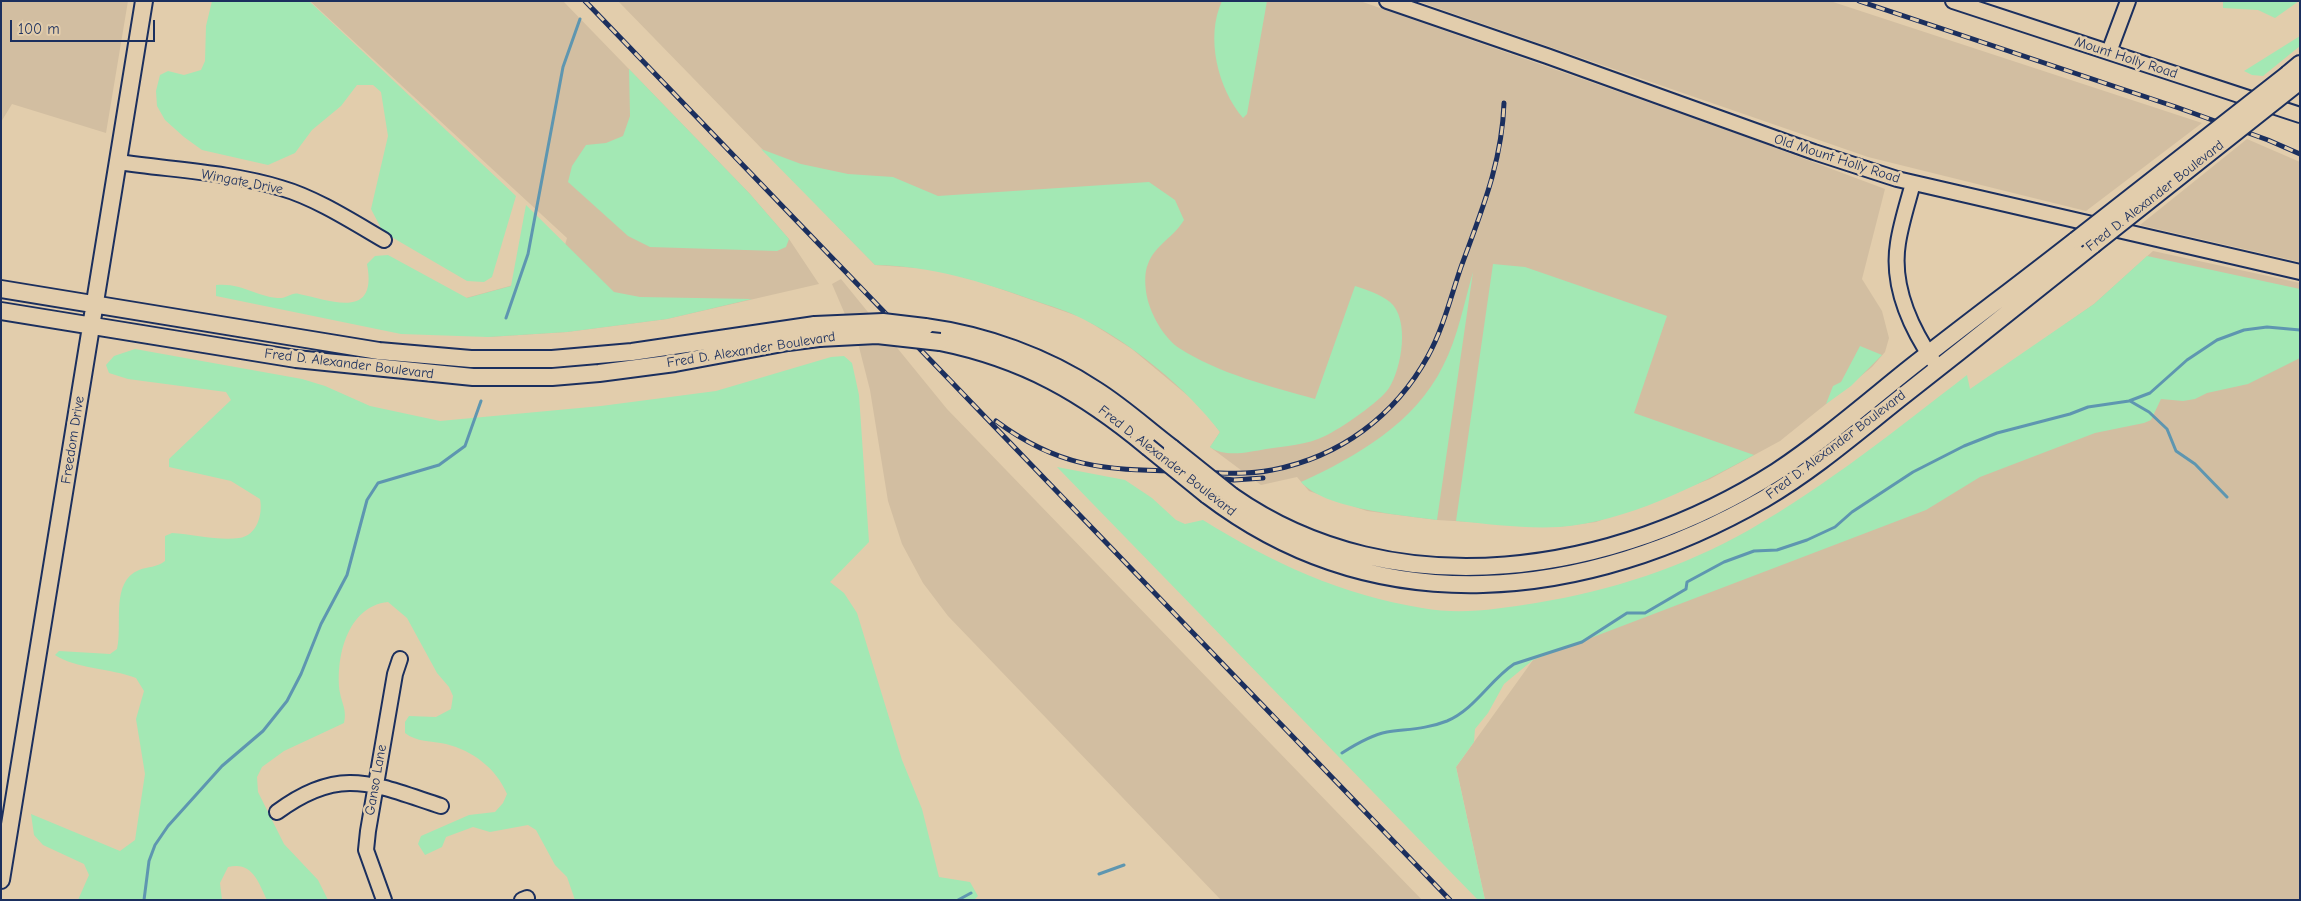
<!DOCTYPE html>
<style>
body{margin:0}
#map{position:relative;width:2301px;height:901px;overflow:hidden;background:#e2cdac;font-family:"Comic Neue",sans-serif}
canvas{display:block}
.frame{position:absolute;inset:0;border:2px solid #1b2f5e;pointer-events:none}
.scale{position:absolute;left:10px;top:20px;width:145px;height:22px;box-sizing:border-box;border:2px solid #1b2f5e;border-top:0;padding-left:6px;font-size:15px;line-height:18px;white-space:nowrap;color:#1b2f5e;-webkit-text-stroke:4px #e2cdac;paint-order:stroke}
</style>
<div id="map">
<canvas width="2301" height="901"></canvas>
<div class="frame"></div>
<div class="scale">100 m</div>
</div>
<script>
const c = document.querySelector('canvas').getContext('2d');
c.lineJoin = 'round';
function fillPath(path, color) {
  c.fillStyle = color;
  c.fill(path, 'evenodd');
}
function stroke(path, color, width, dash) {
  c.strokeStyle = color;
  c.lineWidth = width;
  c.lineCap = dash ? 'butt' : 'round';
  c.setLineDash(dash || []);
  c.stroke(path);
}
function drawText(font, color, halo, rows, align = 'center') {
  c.font = font + ' "Comic Neue",sans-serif';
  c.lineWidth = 5;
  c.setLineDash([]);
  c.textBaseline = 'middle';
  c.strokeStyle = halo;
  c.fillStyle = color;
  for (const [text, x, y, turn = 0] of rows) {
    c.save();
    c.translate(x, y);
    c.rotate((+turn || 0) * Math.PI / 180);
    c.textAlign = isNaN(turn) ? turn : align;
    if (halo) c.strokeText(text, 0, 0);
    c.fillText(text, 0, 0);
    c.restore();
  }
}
const built = new Path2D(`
 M1,1H128L106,133L12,104L1,122Z
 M310,1H563L750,194L789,239L819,284L667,319L567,332L488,337L404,315L557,273L567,238Z
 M618,1H1360L1733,132L1885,189L1862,279L1882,311L1889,338L1885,352L1872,367L1780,441L1710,479L1596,522L1558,527L1437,520L1367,511L1309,491L1297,477L1261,485L1210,447L1220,432L1199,405L1132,349L1083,318L981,282L932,269L875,265Z
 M1417,1H1830L2202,123L2086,211L1868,157Z
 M2247,139L2300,162V262L2140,225Z
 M2153,251L2300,283V900H1485L1456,767L1533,660L1546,634L1734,556L2094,304Z
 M841,279L947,409L1422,900H1221L948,616L923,583L902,544L888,501L870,390L859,347L832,284Z`);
const green = new Path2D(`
 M212,1H309L516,196L492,277L484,282L467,281L383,232L371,209L388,136L381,92L373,85H357L341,106L312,130L295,153L268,165L202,150L184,137L165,120L157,106L156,91L160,75L168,71L184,75L201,70L205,61L206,26Z
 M1222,1H1267L1247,114L1243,118C1218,89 1205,37 1222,1Z
 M2223,1H2299L2275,18L2258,10L2223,8Z
 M2300,36V46L2263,76L2252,75L2244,71Z
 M629,69L750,194L789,239L786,247L777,251L650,247L628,236L568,182L572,166L586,145L606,143L623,136L630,116Z
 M761,149L801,164L848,174L893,177L938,196L1149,182L1175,200L1184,220C1174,237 1155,245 1148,264C1144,273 1145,287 1147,297C1151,315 1164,338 1179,348C1219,374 1270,386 1315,399L1355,286C1367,290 1380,294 1390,302C1410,319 1402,368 1389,388C1381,401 1340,429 1325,436C1307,445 1285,446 1266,449C1249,452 1225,458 1210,447L1220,432C1186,388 1133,344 1083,319C1068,311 1050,306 1033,300C979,281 932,266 875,265Z
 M526,205L614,292L640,297L752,299L667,319L567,332L488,337L401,334L216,296V285C241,282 259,298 281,298C287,298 292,292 299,294C330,300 378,321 367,264L375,256L388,255L467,298L511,286Z
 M2147,256L2300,289V358L2248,384L2207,393L2195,399L2183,401L2161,399L2151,420L2144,423L2095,433L1980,477L1926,510L1533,660L1504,684L1488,713L1475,729L1474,742L1456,767L1485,900H1478L1057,467L1125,480L1152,498L1176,520L1185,524L1203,520C1272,563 1342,595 1422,608C1461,615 1498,609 1536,603C1610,591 1684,567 1749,530C1826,486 1897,429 1967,375L1970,389L2094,304Z
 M1493,264L1525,267L1667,316L1634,413L1754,455C1696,486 1626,522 1559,527C1525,529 1490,524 1456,521Z
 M1473,272L1437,520C1401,515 1325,509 1301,482C1356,457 1415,423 1443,366C1458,337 1464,303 1473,272Z
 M1860,346L1882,355L1851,386L1826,404L1833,386L1841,382Z
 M135,349L302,379L325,386L370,406L440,421L601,406L716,391L831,357L844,356L852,363L859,395L869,542L830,582L844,593L857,613L902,760L922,809L939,877L970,882L978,896L974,900H575L567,877L555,865L536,830L528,825L490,832L473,827L446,837L442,847L425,855L418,844L421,836L469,815L495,812L503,803L507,794C496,768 473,751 446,744C432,741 416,742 405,733V722L409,716L436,717L451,709L453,696L449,687L437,673L407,618L388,602C347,606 335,659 340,693C342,704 347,710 344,723L284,751L262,767L257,777L258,792L284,844L318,880L328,900H267C258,881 252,861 228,867L220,883L222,900H78L89,875L84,864L43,845L34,835L31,814L120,851L135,840L145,774L136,719L144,691L136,678C110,668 76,669 55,655L59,651L110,654L117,649C123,624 110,582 139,570C149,566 156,568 165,561V536L172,533C192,534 219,541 239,538C257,536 263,514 260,499L231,481L169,467V459L231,400L226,392L128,379L109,373L106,365L114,356Z`);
const stream = new Path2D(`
 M506,318L528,254L563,67L580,19
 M2130,401L2149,412L2167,429L2176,451L2195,464L2227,497
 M1342,753C1356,744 1371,735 1387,732C1408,729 1427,729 1447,721C1475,709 1490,680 1514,664L1582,642L1627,613H1645L1686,589L1687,582L1724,562L1754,551L1777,550L1807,540L1835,527L1852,512L1913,472L1964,446L1997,433L2070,414L2088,407L2129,401L2150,393L2187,360L2217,340L2244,330L2267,327L2300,330
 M1099,874L1124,865
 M144,900L149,861L155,845L168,826L222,766L263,731L287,701L301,674L321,624L347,575L367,500L378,483L439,465L465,446L481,401
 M958,900L971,893`);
const minor = new Path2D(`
 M1387,1L1547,56L1814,152L1897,179L2300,272
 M1953,1L2300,115
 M2109,52L2128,1
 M118,162C172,170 229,172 281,188C316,198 353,222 384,240
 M1913,183C1908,202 1901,223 1898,243C1891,286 1910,327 1934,362
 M277,812C340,765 373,784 441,806
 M384,900L366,850L368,831L395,674L400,659
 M522,900L527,898`);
const major = new Path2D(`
 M2288,74L2300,64
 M1,289L379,351L471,359H552L632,352L815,325
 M1,311L296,359L473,377H552L599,373L675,363L788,342L819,338
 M925,327C985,335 1046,357 1096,390C1123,407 1147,429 1172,448
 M940,342C1024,359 1083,393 1148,447
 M1207,495C1378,625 1586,601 1764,499C1812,471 1855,434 1899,399C1964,348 2029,296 2093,245
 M1232,496C1396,611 1616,574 1776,472C1821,442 1863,406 1905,372C1962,327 2020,284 2076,240
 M1,880L144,1`);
const rail = new Path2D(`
 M585,1L1450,900
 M1859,1L2176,107L2268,140L2300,154
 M996,421C1058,467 1103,470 1177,471C1208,472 1242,476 1272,470C1340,457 1395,416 1428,356C1443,329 1451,296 1461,267C1481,212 1502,163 1504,103
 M1216,478L1234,480L1263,478`);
const majorBridge = new Path2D(`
 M2076,240L2288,74
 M2093,245L2300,81
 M815,325L883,322L925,327
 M819,338L877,335L940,342
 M1148,447L1207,495
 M1172,448L1232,496`);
const streetNames = [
 ["Mount Holly Road",2126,58,18],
 ["Old Mount Holly Road",1837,159,18],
 ["Wingate Drive",242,182,11],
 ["Fred D. Alexander Boulevard",2155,196,-38],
 ["Fred D. Alexander Boulevard",751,350,-9],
 ["Fred D. Alexander Boulevard",349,364,7],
 ["Freedom Drive",73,440,-81],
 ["Fred D. Alexander Boulevard",1836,445,-37],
 ["Fred D. Alexander Boulevard",1167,461,38],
 ["Ganso Lane",376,780,-80]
];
fillPath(built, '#d2bea1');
fillPath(green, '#a3e8b4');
stroke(stream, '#5e96b0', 3);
stroke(minor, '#1b2f5e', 18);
stroke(major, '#1b2f5e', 20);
stroke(minor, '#e2cdac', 14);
stroke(major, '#e2cdac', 16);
stroke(rail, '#1b2f5e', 5);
stroke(rail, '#e2cdac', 3, [9]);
stroke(majorBridge, '#1b2f5e', 20, []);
stroke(majorBridge, '#e2cdac', 16);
drawText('14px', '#1b2f5e', '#e2cdac', streetNames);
</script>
